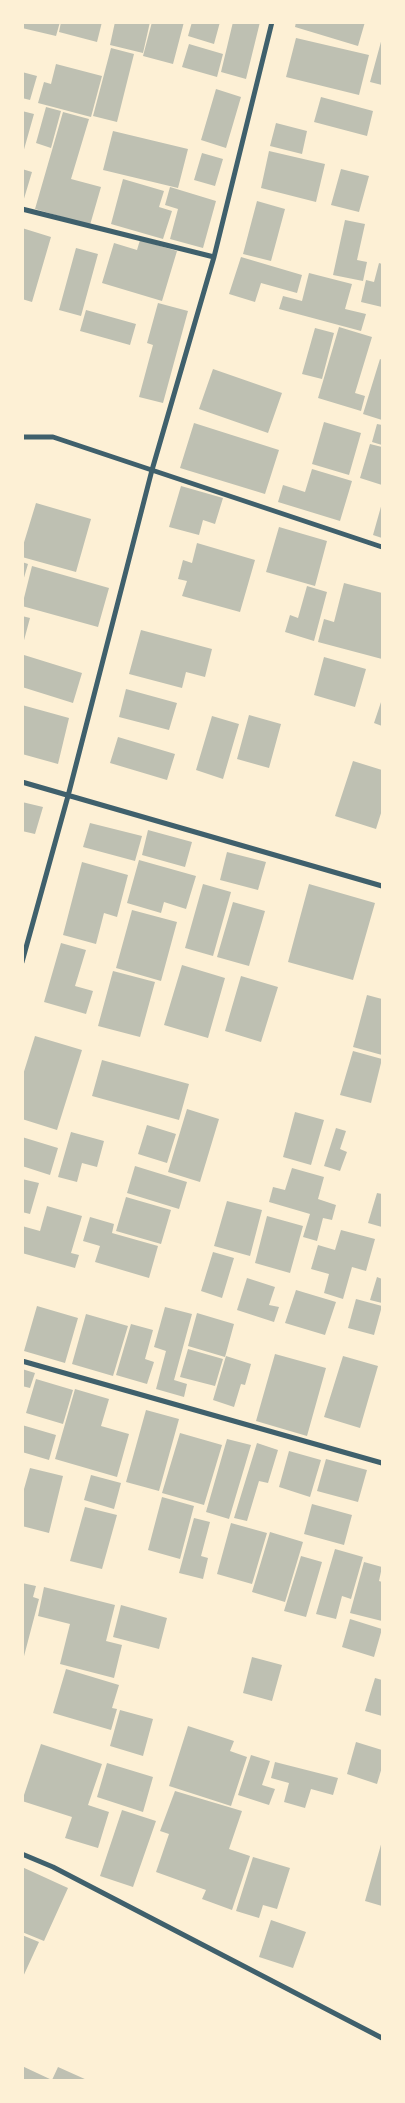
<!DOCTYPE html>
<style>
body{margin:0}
#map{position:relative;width:405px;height:2103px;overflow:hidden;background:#fdf0d5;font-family:"Nunito Sans",sans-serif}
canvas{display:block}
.frame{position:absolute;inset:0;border:24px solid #fdf0d5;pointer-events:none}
</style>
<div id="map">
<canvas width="405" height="2103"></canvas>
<div class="frame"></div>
</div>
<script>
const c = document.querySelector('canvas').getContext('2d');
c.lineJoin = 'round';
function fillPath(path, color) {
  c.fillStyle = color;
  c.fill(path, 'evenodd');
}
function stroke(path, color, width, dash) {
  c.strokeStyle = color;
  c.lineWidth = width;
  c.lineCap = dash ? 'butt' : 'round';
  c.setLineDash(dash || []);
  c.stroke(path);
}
const building = new Path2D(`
 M22,22H60L56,36L22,28Z
 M61,22H102L97,42L59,32Z
 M115,22H150L143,53L110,45Z
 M152,22H184L173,64L143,56Z
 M192,22H220L214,44L188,36Z
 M233,22H260L246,79L221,72Z
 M296,22H365L358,46L295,27Z
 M296,38L369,55L359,95L286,77Z
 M382,38V85L370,82Z
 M189,44L223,54L217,77L182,67Z
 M111,48L134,54L117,122L93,116Z
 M56,64L102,76L91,117L38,103L44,82L51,84Z
 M22,72L37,76L30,100L22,98Z
 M216,89L241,97L226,148L201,140Z
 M321,97L373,111L367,136L314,122Z
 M46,107L61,111L51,148L36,143Z
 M22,111L34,114L23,153H22Z
 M63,112L89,119L71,179L101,187L90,225L35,209Z
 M276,123L307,131L302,154L270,146Z
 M113,131L188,149L178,188L103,170Z
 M269,151L325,164L316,202L261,188Z
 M202,153L223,159L215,186L194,180Z
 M22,169L32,172L23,202H22Z
 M341,169L369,176L359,212L331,205Z
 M123,179L164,191L159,207L172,211L163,239L111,224Z
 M170,187L216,201L203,248L170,239L178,209L165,205Z
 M257,201L285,209L271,261L243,254Z
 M345,220L365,224L357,260L367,262L363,281L333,275Z
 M22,228L51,237L32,302L22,299Z
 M140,240L177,251L162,301L102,283L114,243L137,250Z
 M76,248L98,254L81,316L59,310Z
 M241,257L302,275L297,293L261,283L255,302L229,294Z
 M379,263L382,264V307L361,302L366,280L374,282Z
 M309,273L352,284L345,309L366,314L361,331L279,309L283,296L302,301Z
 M158,303L188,311L163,403L139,397L153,345L147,343Z
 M86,310L136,324L130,345L80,331Z
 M339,327L372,337L355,393L365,396L361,411L318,398Z
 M315,328L334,333L322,379L302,374Z
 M380,359L382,360V420L363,414Z
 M213,369L282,393L268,433L199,409Z
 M324,422L361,433L349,475L312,464Z
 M194,423L279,450L265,494L180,468Z
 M377,424L382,425V445L372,442Z
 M370,444L382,447V485L360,478Z
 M312,469L352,481L340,521L278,502L283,485L305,492Z
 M181,486L223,498L215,524L203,520L199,535L169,527Z
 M36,503L91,519L76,572L22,557V549Z
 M382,503V538L373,535Z
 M279,527L327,541L315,586L266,572Z
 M197,543L255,560L240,612L182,596L187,581L178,579L183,560L192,563Z
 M22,562L28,564L23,581H22Z
 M32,566L109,588L98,627L22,606Z
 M344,583L382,593V659L318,642L324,619L334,622Z
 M307,586L327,592L314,641L285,632L290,615L298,618Z
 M22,616L30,618L23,644L22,643Z
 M141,630L212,649L205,677L186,672L182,688L129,674Z
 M24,655L82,673L73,703L22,687Z
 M324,657L366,669L355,707L314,695Z
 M126,689L177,703L169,730L119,717Z
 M382,699V726L374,723Z
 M22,705L69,718L58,764L22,754Z
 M249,715L281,724L269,768L237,759Z
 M212,716L239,724L223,779L196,770Z
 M118,737L175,754L167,780L110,763Z
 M353,761L382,770V810L376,829L335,816Z
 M22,802L43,807L35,834L22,831Z
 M90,823L142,836L135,861L83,847Z
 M148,830L192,842L185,867L142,855Z
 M227,852L266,862L258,890L220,880Z
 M139,860L196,876L186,909L164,902L161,913L127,903Z
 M82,862L128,875L117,917L104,913L96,944L63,935Z
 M203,884L231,892L213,956L185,948Z
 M309,884L375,903L353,980L288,962Z
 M233,902L265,911L249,966L217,957Z
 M132,910L177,922L161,981L116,968Z
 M61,943L86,950L75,986L93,991L86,1014L44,1002Z
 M182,965L225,978L208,1038L164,1025Z
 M113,971L155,982L140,1037L98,1026Z
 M241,976L278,987L261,1042L225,1031Z
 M367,995L382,999V1055L353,1047Z
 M35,1036L82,1050L57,1130L22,1119V1078Z
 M353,1051L382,1059L371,1103L340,1095Z
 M102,1060L189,1084L179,1120L92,1096Z
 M187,1109L219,1119L200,1182L168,1172Z
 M295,1112L324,1120L311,1165L283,1157Z
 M147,1125L176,1134L167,1163L138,1154Z
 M336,1128L346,1131L340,1149L347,1152L340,1171L324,1166Z
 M71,1132L104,1141L97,1167L82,1163L77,1182L58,1177Z
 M22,1137L58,1148L50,1175L22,1166Z
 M135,1166L187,1182L179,1209L127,1193Z
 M292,1168L324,1177L318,1199L336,1205L332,1220L323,1218L317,1241L303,1237L310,1214L269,1202L273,1187L285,1190Z
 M22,1179L39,1183L30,1214L22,1212Z
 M377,1193L382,1194V1227L368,1223Z
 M126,1197L171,1210L161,1244L116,1231Z
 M227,1201L262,1210L250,1256L214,1246Z
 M47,1206L82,1216L71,1253L79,1255L75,1268L22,1253V1226L40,1231Z
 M267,1216L303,1226L290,1273L255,1263Z
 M90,1217L114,1224L112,1233L158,1246L149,1278L95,1262L100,1246L83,1241Z
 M341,1230L375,1239L366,1271L352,1267L343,1299L324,1293L329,1274L311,1269L318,1245L335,1250Z
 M213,1252L234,1258L222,1298L201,1291Z
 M377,1277L382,1279V1303L370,1300Z
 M247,1278L275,1287L269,1305L279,1307L274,1322L237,1310Z
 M296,1290L336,1302L325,1335L285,1323Z
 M356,1299L382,1306L374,1335L348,1328Z
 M37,1306L78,1318L65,1363L24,1351Z
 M165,1307L192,1314L174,1380L187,1384L184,1397L156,1389L166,1351L154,1347Z
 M197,1313L234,1324L225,1357L188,1346Z
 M86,1314L128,1326L113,1376L72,1364Z
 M131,1324L153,1330L145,1359L154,1362L147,1384L116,1375Z
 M188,1349L223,1359L215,1386L180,1377Z
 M275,1354L326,1368L307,1436L256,1421Z
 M226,1356L251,1364L245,1385L241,1384L234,1407L213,1400Z
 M343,1356L378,1366L360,1428L324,1417Z
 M22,1369L35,1373L30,1388L22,1386Z
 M36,1379L73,1390L63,1424L26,1413Z
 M75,1389L109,1399L101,1426L129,1434L117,1477L55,1459Z
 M146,1410L179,1419L159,1491L126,1482Z
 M22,1425L56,1435L49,1460L22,1452Z
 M180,1433L222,1445L204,1505L162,1493Z
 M227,1439L251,1445L229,1519L206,1512Z
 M257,1443L278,1450L268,1483L259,1481L247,1521L234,1518Z
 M289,1451L321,1460L310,1497L279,1487Z
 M326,1459L367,1470L358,1502L317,1491Z
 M30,1468L63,1476L49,1533L22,1526V1496Z
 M91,1475L121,1483L114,1509L84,1500Z
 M162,1497L194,1506L180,1559L148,1550Z
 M312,1504L352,1515L344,1545L304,1534Z
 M85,1507L117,1515L102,1569L70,1561Z
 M194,1518L210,1522L201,1556L208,1558L203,1579L179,1573Z
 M231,1523L267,1533L252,1584L217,1574Z
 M270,1532L303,1542L285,1602L252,1592Z
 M335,1549L363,1557L351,1599L342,1596L336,1619L316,1614Z
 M301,1556L322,1562L306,1617L284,1611Z
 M364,1562L382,1567L379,1581L382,1582V1621L350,1613Z
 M22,1583L36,1586L33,1597L39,1599L23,1660Z
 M44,1587L115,1605L106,1641L122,1645L114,1678L60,1664L70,1624L38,1616Z
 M121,1605L167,1618L159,1649L113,1637Z
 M350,1619L382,1629L374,1657L342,1647Z
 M252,1657L282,1665L272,1701L243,1693Z
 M66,1669L119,1685L112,1708L117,1709L111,1730L53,1713Z
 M375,1678L382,1680V1716L365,1711Z
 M120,1710L153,1719L143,1756L110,1746Z
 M188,1726L234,1741L230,1751L247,1757L231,1806L169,1786Z
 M356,1742L382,1750V1767L377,1784L347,1774Z
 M41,1744L102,1764L88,1805L109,1812L98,1848L65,1838L72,1817L22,1801Z
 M251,1755L270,1761L262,1785L275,1789L269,1805L238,1795Z
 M275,1762L338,1778L333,1795L311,1789L305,1808L284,1802L289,1783L271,1778Z
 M107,1763L153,1777L143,1812L97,1797Z
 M175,1791L242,1811L229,1849L250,1856L232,1910L202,1899L206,1890L156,1872L169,1834L160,1831Z
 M122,1810L156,1821L133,1887L100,1876Z
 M382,1841V1906L365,1901Z
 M253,1857L290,1868L277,1909L263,1905L259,1918L236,1911Z
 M22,1867L68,1888L44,1941L22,1932Z
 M271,1920L306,1932L293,1968L259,1957Z
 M22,1935L39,1942L22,1979Z
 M22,2066L52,2080L58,2067L87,2080H22Z`);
const minor = new Path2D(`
 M22,209L214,257
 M22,437H53L382,547
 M22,782L382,886
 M22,962L68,796L152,470L214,257L272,22
 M22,1361L382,1463
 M22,1854L53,1867L382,2038`);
fillPath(building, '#bec0b2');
stroke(minor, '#3f606c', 5);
</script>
